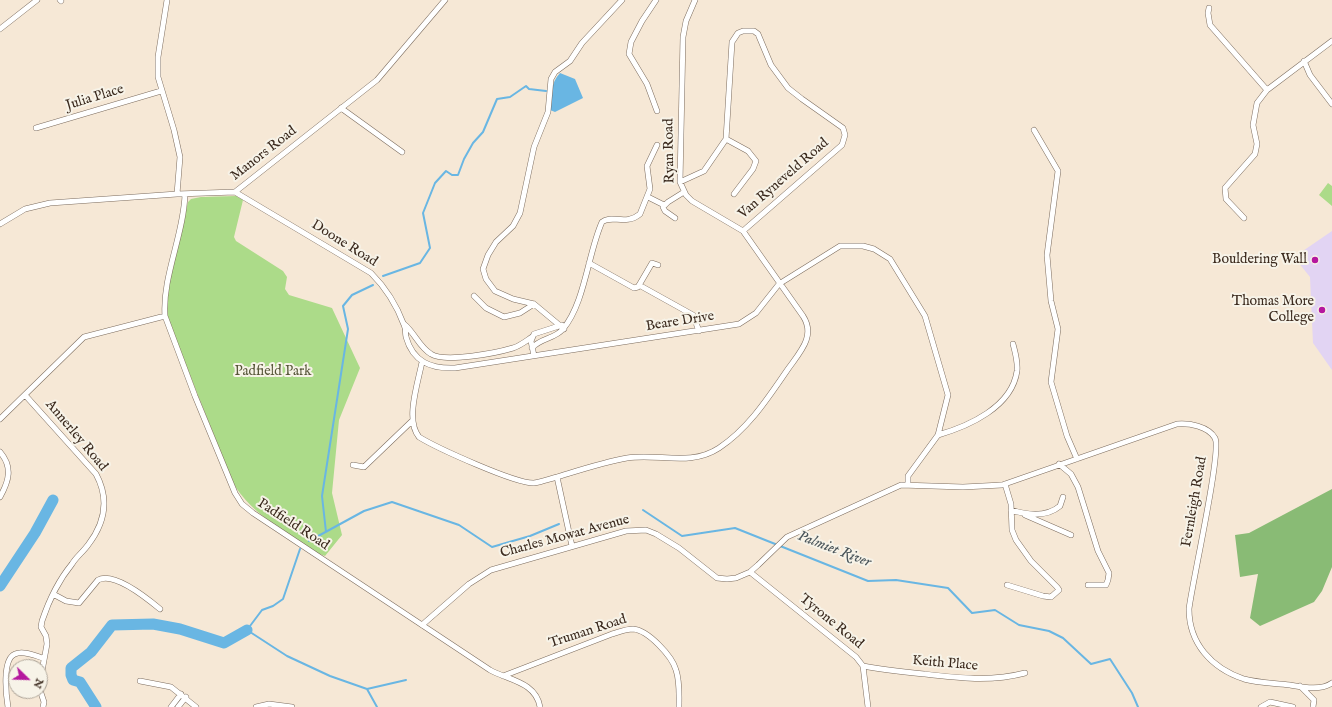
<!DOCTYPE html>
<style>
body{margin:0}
#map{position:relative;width:1332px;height:707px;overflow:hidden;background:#f6e8d6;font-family:"IM FELL English",serif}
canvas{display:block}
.north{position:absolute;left:8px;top:659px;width:40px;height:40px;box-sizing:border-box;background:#f7f3e8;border:1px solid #aca397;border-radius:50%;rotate:113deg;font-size:11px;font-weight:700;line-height:16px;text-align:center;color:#3b2a1e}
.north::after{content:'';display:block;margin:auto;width:14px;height:18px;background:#b5179e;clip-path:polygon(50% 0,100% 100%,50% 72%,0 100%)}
</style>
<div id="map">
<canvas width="1332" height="707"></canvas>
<div class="north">N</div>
</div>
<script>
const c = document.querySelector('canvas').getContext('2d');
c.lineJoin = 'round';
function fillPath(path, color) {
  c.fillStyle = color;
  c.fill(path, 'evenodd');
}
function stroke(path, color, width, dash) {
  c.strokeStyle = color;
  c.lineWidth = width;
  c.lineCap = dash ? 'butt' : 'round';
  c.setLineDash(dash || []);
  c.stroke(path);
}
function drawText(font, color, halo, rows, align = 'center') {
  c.font = font + ' "IM FELL English",serif';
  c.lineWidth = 4;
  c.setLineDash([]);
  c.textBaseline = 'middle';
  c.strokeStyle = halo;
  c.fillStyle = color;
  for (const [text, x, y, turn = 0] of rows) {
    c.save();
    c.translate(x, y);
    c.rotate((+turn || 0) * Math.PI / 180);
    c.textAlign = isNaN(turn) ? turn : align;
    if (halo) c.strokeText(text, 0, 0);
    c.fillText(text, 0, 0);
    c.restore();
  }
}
const built = new Path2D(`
 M1332,231V370L1313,343L1310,277L1294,257Z`);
const green = new Path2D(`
 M1328,183L1332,186V206L1319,195Z
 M236,196L243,200L234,237L236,241L283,271L287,277L285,289L289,295L332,308L360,368L339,420L332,493L342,535L325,556L317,553C287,532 252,515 233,483L166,315V297L188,202L191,199L201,197Z`);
const forest = new Path2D(`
 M1332,489V567L1322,591L1314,602L1260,626L1250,618L1258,574L1240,577L1235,535L1249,533Z`);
const water = new Path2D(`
 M560,73L575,79L583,98L555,112L550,110C552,96 550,83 560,73Z`);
const stream = new Path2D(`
 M383,276L420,263L430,248L423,213L435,183L446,171L452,175H458L464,159L473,143L483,132L497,99L510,97L526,86L529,89L546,91
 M643,510L682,536L735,528L868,581L896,580L948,588L972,613L995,610L1019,625L1049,631L1063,638L1091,664L1110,659L1132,693L1138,707
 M326,532L322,496L348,329L343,306L352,295L373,285
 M309,541L364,511L392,502L459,525L492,547L530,536L559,524
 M300,549L283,599L273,606L262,610L247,630L287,656L330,676L367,689L377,707
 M367,689L406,680`);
const river = new Path2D(`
 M0,586L35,533L53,500
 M96,707L80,682L73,680L71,675V668L91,652L112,625L153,624L180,629L224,643L247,630`);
const minor = new Path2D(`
 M60,0L61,1
 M167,0L158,57V77L174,130L180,157L177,194
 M656,0L642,21L631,42L629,54L647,84L657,111
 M1209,8L1208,13L1210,25L1267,90L1257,103L1253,125L1257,144L1255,154L1225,188L1226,199L1244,218
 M0,29L37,0
 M1304,61L1310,75L1332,104
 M1267,90L1332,41
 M341,108L402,152
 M36,128L161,91
 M1034,130L1058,171L1047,255L1051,301L1058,329L1051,382L1067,436L1077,459
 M726,139L748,151L756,161L753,169L734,194
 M680,182L704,171L726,139L732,42L738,33L743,31H754L758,34L771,65L788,88L802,99L843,128L845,135L842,145L743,231
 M235,192L371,273C385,287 397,306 404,325C406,328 405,333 406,337C413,362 431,369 455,368L739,324L756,313L779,284L840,246H863L874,249L890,259L925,316L948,395L938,435L908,476V484
 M185,194C184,234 162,277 165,316L195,396L235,493L242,504L253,513L490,670C508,680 536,682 540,707
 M648,197L664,205
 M675,218L665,211L663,207L668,202L684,192
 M0,224L25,209L50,203L177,194L235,192L377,80L445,0
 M589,263L634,288L638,287L652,263L658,265
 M639,285L693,315L699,331
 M474,296L486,308L504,317L520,313L534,304
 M404,324C415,333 419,347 431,354C445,363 496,353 513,348C520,346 526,341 532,337
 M564,329L534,304L513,299L495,291L486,279L483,269L488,255L496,242L513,226L520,213L534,147L548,112L551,79L555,72L570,61L582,43L622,0
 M532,348C540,338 555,339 563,329C585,303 588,253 602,222C611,214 626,226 640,214L650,189L647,166L657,145
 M534,356L531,341L534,334L562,325
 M422,362C418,383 405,420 419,437C437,448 516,484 534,483C542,482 549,479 557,477C580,470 604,462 627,458C659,453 690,467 719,448C749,428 768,398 788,369C800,352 816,336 803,316L743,231L692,201L686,195L680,182L683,37L686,21L695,0
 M25,395L96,474C110,500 105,523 88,545C83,552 76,557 72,564C58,581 49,600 42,621L41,627L46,636L47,644L40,682
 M0,419L84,337L165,316
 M938,435C969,426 1012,407 1017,371C1018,361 1015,352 1013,344
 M0,452C13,467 9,481 0,497
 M1059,464L1071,474L1078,487L1098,551L1109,573L1108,580L1106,585H1088
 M353,465L364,467L412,421
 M557,477L572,546
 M1005,484L1011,504L1012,530L1016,540L1031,561L1057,587L1059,590L1051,597L1043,596L1007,585
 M1011,510C1027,515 1047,517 1060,506L1063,497
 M1025,515L1071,535
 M750,572L856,657L863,666L868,707
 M53,594L66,601L79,603L98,580C114,571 148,599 160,609
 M422,625L469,584L491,570L626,531L646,530L656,534L679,548L717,578L727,579L736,578L750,572L758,565L787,537L901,485L963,487L1002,485L1177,424C1189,423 1208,426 1215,438C1222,451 1192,583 1189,609C1189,643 1211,668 1244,679C1258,683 1275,683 1290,685C1302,687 1321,691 1332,683
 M863,666C883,670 903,672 924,674C958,678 991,682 1025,673
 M503,676L612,634C619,632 626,629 633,629C648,630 672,656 676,670C680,682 679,695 679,707
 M140,681L171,687L196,707
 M1300,686L1314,700L1313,707
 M40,690L44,702L43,707
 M8,707C6,695 2,659 15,654C23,650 36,656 43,658
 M171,707L181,694
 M178,707L186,697
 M256,707L269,704L292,707
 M1261,707L1270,702L1293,707`);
const markers = [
 [1315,260,4,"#b5179e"],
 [1322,310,4,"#b5179e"]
];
const streetNames = [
 ["Julia Place",95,98,-17],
 ["Ryan Road",670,151,-91],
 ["Manors Road",264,154,-38],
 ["Van Ryneveld Road",784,179,-41],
 ["Doone Road",344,244,32],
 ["Beare Drive",680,322,-9],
 ["Annerley Road",76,436,50],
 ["Fernleigh Road",1195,502,-80],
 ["Padfield Road",293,525,33],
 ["Charles Mowat Avenue",565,537,-15],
 ["Tyrone Road",831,622,39],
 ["Truman Road",588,632,-18],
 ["Keith Place",945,664,5]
];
const poiNames = [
 ["Bouldering Wall",1307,260],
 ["Thomas More",1314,302],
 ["College",1314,318]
];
const parkNames = [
 ["Padfield Park",273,372]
];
const waterNames = [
 ["Palmiet River",834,550,21]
];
fillPath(built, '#e2d4f3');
fillPath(green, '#acdb89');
fillPath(forest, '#89bb75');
fillPath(water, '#69b6e3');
stroke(stream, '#69b6e3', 2);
stroke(river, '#69b6e3', 11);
stroke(minor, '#7c6c5e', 6);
stroke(minor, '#fff', 5);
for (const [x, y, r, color] of markers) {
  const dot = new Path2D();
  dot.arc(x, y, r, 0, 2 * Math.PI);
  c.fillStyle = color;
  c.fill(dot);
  stroke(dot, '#f7f3e8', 1.5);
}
drawText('14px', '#3b2a1e', '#f7f3e8', streetNames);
drawText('14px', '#3b2a1e', '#f7f3e8', poiNames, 'right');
drawText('14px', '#575639', '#f7f3e8', parkNames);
drawText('italic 15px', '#495459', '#f7f3e8', waterNames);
</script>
